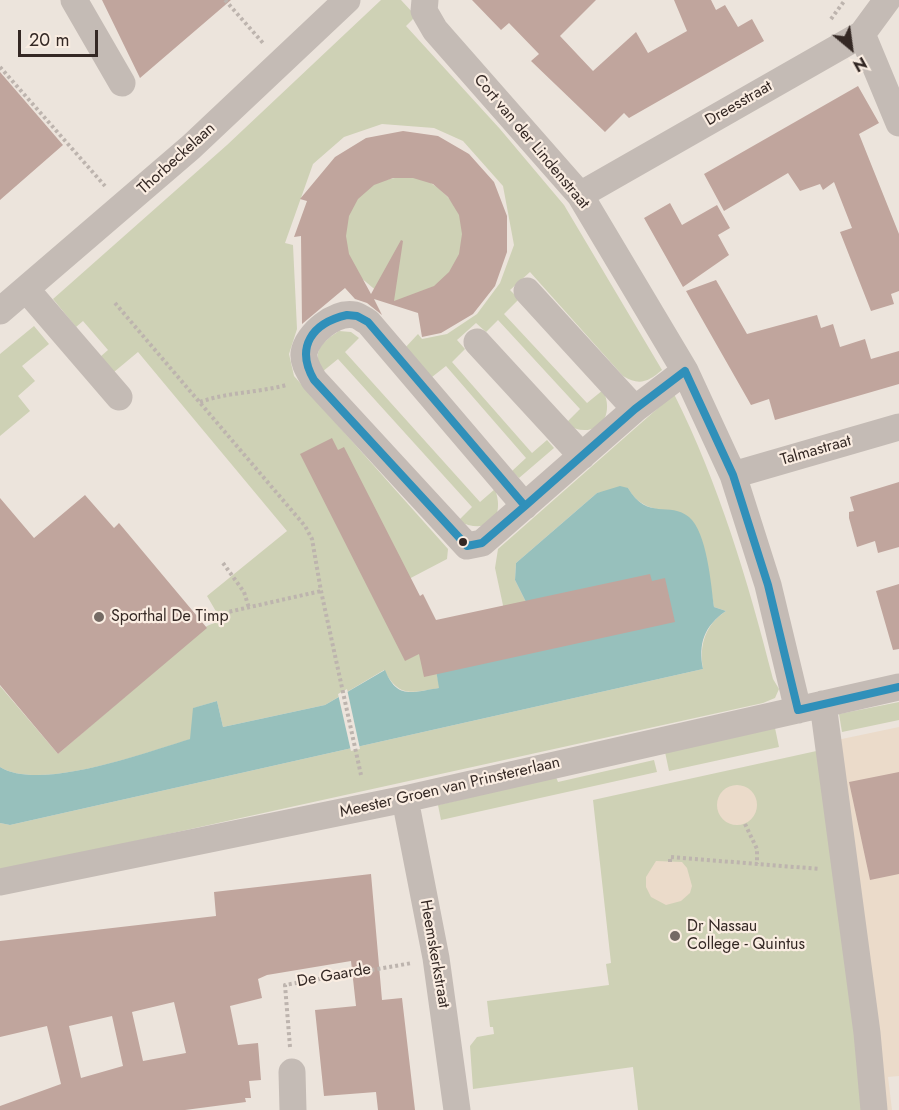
<!DOCTYPE html>
<style>
body{margin:0}
#map{position:relative;width:899px;height:1110px;overflow:hidden;background:#ece4dc;font-family:Jost,sans-serif}
canvas{display:block}
.north{position:absolute;left:821px;top:18px;width:60px;height:60px;-webkit-text-stroke:4px #faede2;paint-order:stroke;rotate:151deg;font-size:16px;font-weight:700;line-height:24px;text-align:center;color:#342824}
.north::after{content:'';display:block;margin:auto;width:21px;height:27px;background:#342824;clip-path:polygon(50% 0,100% 100%,50% 72%,0 100%)}
.scale{position:absolute;left:18px;top:30px;width:80px;height:27px;box-sizing:border-box;border:3px solid #342824;border-top:0;padding-left:8px;font-size:18px;line-height:21px;white-space:nowrap;color:#342824;-webkit-text-stroke:4px #faede2;paint-order:stroke}
</style>
<div id="map">
<canvas width="899" height="1110"></canvas>
<div class="north">N</div>
<div class="scale">20 m</div>
</div>
<script>
const c = document.querySelector('canvas').getContext('2d');
c.lineJoin = 'round';
function fillPath(path, color) {
  c.fillStyle = color;
  c.fill(path, 'evenodd');
}
function stroke(path, color, width, dash) {
  c.strokeStyle = color;
  c.lineWidth = width;
  c.lineCap = dash ? 'butt' : 'round';
  c.setLineDash(dash || []);
  c.stroke(path);
}
function drawText(font, color, halo, rows, align = 'center') {
  c.font = font + ' Jost,sans-serif';
  c.lineWidth = 4.5;
  c.setLineDash([]);
  c.textBaseline = 'middle';
  c.strokeStyle = halo;
  c.fillStyle = color;
  for (const [text, x, y, turn = 0] of rows) {
    c.save();
    c.translate(x, y);
    c.rotate((+turn || 0) * Math.PI / 180);
    c.textAlign = isNaN(turn) ? turn : align;
    if (halo) c.strokeText(text, 0, 0);
    c.fillText(text, 0, 0);
    c.restore();
  }
}
const green = new Path2D(`
 M381,0H401L413,13V19L406,26L500,129L564,205L662,370C648,382 639,386 623,376L530,272L510,290L519,299L504,314L587,403L603,390C617,420 593,441 565,424L580,409L498,320L486,332L476,323L457,340L465,349L452,362L532,453L547,440L554,448L519,478L512,471L526,458L446,366L432,377L403,350L418,334L422,339L447,334L477,314L500,283L514,245L503,186L463,141L434,128L382,124L344,137L313,164L285,243L293,245L297,329L289,354L294,376L448,549L447,559L405,581L430,627L504,610L495,568L498,549L674,394C719,484 748,581 773,679L779,689L775,698L763,703L0,871V823L10,825L703,669C699,645 705,625 726,611L714,607L704,549L678,512C656,510 639,508 628,488L597,493L516,563L515,580L527,604L436,671L440,688C411,692 400,699 384,670L325,705L223,727L217,701L194,708L191,739C148,752 40,792 0,767V686L58,754L207,626L221,620L207,596L287,531L138,352L114,372L100,357L108,350L83,321L76,327L53,299L227,145Z
 M417,175C454,193 480,228 453,267C449,273 444,282 439,285C425,293 406,297 391,303L360,277L344,253C345,240 343,222 348,210C359,181 391,178 417,175Z
 M34,326L49,344L22,366L35,381L18,396L30,411L0,436V354Z
 M339,331L351,332L359,338L345,352L480,502L495,489C506,520 486,535 458,521L472,507L338,359L322,372C312,350 321,343 339,331Z
 M899,702V720L842,732L839,714Z
 M775,728L779,747L669,771L665,752Z
 M821,750L866,1110H638L633,1067L473,1089L470,1046L477,1037L494,1034L493,1027H490L487,1001L609,985L606,964L611,963L593,800Z
 M654,760L657,772L441,820L438,805L556,777L558,782Z`);
const plaza = new Path2D(`
 M899,727V1076L888,1077L892,1110H887L837,740Z
 M717 805a20 20 0 1 1 40 0a20 20 0 1 1-40 0Z
 M656,861L682,862L687,868L692,886L690,893L681,901L666,905L651,897L646,887V877Z`);
const water = new Path2D(`
 M620,486L628,488C647,521 670,501 689,517C707,532 711,584 714,607L726,611C704,626 698,644 703,669L10,825L0,823V767C40,792 147,752 190,739L193,708L217,701L223,727L325,705L385,670C397,700 412,692 439,688L436,670L527,604L515,580L516,563L597,493Z`);
const pier = new Path2D(`
 M347,689L360,749L351,751L338,694Z`);
const building = new Path2D(`
 M102,0H231L140,78Z
 M472,0H596L560,36L593,71L636,32L648,53L687,31L674,0H711L716,10L725,5L738,27L752,19L764,41L629,118L624,113L605,132L531,61L539,54L509,23L501,30Z
 M0,72L63,145L0,200Z
 M858,86L879,123L859,134L899,234V291L891,294L894,304L871,311L840,232L852,228L834,182L823,190L820,184L800,191L788,173L724,211L704,174Z
 M403,131L438,136L469,154L494,182L507,216V252L495,286L473,314L441,333L422,337L418,313L374,299L382,315L367,303L355,299L345,288L302,324L301,236L294,237L307,201L300,199L335,157L366,138ZM393,178H413L433,184L448,197L459,215L462,234L459,254L449,272L434,286L394,301L403,241L401,240L371,294L349,254L346,236L349,216L358,199L374,185Z
 M670,203L682,225L717,205L730,228L718,235L729,255L683,287L644,218Z
 M716,280L747,334L817,315L821,328L833,324L840,347L865,339L871,359L899,351V384L775,420L769,399L751,405L686,291Z
 M332,438L338,450L344,447L420,596L423,594L436,620L650,574L652,581L665,578L675,622L424,677L419,654L405,661L300,454Z
 M899,482V547L878,553L875,541L857,547L849,518V512L854,511L850,497Z
 M85,495L114,528L119,523L207,628L58,754L0,685V498L34,538Z
 M899,584V649L893,650L876,591Z
 M899,772V874L870,880L849,782Z
 M371,874L382,1000L402,998L415,1110H378L376,1092L324,1096L315,1010L356,1006L351,961L267,975L258,979L262,998L230,1006L238,1045L258,1043L261,1080L249,1081L251,1098H245L246,1102L185,1110H0V1106L61,1084L47,1026L0,1037V941L216,916L214,892ZM174,1002L186,1053L143,1061L132,1012ZM112,1016L123,1066L81,1078L69,1026Z`);
const path = new Path2D(`
 M225,0L263,43
 M831,19L845,0
 M0,67L105,186
 M115,303L305,526L312,539L321,591L361,775
 M200,402C228,392 257,393 286,385
 M223,563L244,592L249,608
 M206,617L321,591
 M745,824L757,849V864
 M670,862V857L820,869
 M290,1047L285,985L412,963`);
const minor = new Path2D(`
 M74,0L122,83
 M425,0L424,11L435,30L580,195L685,371L733,475L768,585L798,710
 M862,34L899,123
 M580,195L862,34L887,0
 M26,289L119,397
 M527,291L635,409
 M0,311L191,147L347,0
 M477,342L582,456
 M733,475L899,427
 M525,506L368,322C364,320 359,316 355,315C335,311 307,334 304,353C303,363 309,371 314,380L467,546L482,543L635,409L685,371
 M823,704L867,1033L874,1110
 M405,799L436,958L457,1110
 M0,882L405,799L899,687
 M292,1072L293,1110`);
const bus1 = new Path2D(`
 M347,315L357,316L368,322L525,506L482,543L467,546L314,380C295,347 312,323 347,315Z
 M525,506L635,409L685,371L733,475L768,585L798,710L899,687`);
const markers = [
 [463,542,5,"#342824"],
 [99,617,6,"#746a64"],
 [675,936,6,"#746a64"]
];
const streetNames = [
 ["Dreesstraat",739,104,-30],
 ["Cort van der Lindenstraat",531,142,50],
 ["Thorbeckelaan",177,159,-42],
 ["Talmastraat",816,451,-16],
 ["Meester Groen van Prinstererlaan",450,788,-13],
 ["Heemskerkstraat",434,954,80],
 ["De Gaarde",334,976,-10]
];
const poiNames = [
 ["Sporthal De Timp",111,617],
 ["Dr Nassau",687,927],
 ["College - Quintus",687,945]
];
fillPath(green, '#ced1b5');
fillPath(plaza, '#ebdbca');
fillPath(water, '#97c0bc');
fillPath(pier, '#ece4dc');
fillPath(building, '#c0a59d');
stroke(path, '#bdb4ae', 4, [3, 3]);
stroke(minor, '#c4bbb5', 27);
stroke(bus1, '#3090ba', 8);
for (const [x, y, r, color] of markers) {
  const dot = new Path2D();
  dot.arc(x, y, r, 0, 2 * Math.PI);
  c.fillStyle = color;
  c.fill(dot);
  stroke(dot, '#faede2', 2);
}
drawText('16px', '#342824', '#faede2', streetNames);
drawText('16px', '#342824', '#faede2', poiNames, 'left');
</script>
